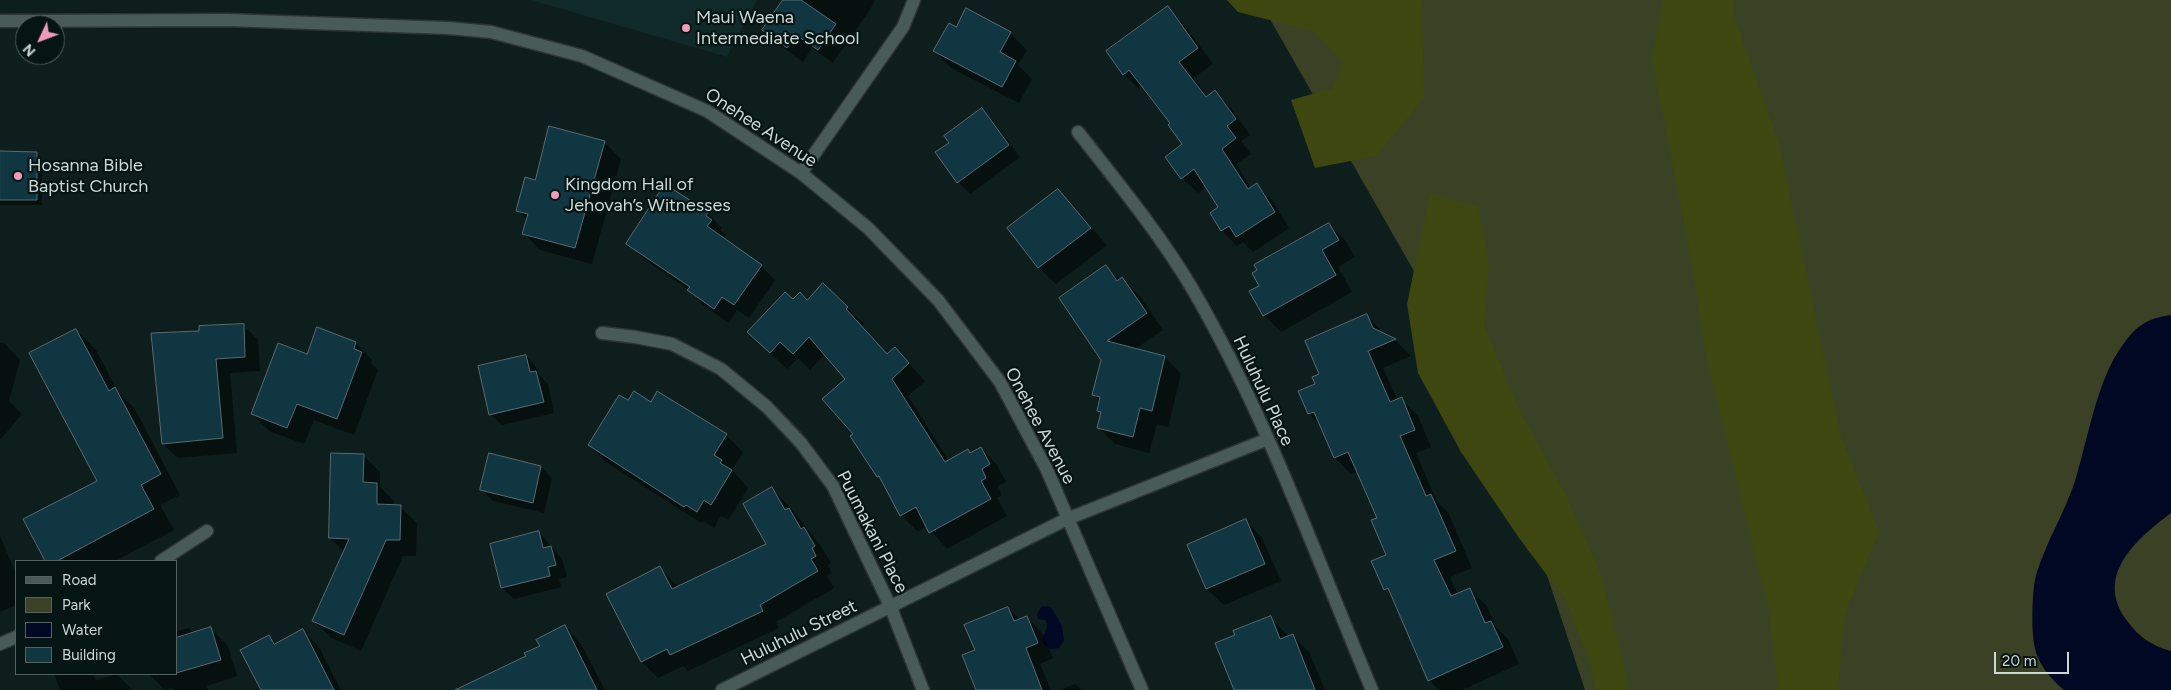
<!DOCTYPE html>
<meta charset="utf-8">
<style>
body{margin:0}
#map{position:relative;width:2171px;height:690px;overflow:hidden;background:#0d1e1c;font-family:Figtree,sans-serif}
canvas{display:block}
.legend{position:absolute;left:15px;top:560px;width:162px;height:115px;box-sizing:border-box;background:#051513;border:1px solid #556261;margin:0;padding:6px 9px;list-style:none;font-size:15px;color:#ccd6d5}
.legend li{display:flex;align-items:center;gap:10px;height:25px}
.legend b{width:25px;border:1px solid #556261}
.north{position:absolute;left:15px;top:15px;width:50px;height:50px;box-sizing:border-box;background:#051513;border:1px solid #556261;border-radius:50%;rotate:227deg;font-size:14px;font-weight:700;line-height:20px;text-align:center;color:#ccd6d5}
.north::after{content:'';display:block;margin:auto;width:18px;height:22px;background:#ef9ab8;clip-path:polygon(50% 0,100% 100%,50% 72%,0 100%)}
.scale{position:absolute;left:1994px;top:652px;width:75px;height:22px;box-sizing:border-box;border:2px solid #ccd6d5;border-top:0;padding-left:6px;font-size:15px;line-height:18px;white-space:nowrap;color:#ccd6d5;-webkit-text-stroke:4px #051513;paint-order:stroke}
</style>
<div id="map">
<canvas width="2171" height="690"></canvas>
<ul class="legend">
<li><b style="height:6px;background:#485b58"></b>Road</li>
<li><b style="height:14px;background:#3a4124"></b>Park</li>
<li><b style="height:14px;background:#000823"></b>Water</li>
<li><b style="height:14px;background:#103641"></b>Building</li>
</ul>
<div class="north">N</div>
<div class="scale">20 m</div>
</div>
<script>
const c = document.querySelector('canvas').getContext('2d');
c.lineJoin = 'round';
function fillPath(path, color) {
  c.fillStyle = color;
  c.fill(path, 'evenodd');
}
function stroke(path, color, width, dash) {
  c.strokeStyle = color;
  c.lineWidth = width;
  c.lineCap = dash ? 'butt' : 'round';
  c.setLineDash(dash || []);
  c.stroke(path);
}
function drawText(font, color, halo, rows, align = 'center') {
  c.font = font + ' Figtree,sans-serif';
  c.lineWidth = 4.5;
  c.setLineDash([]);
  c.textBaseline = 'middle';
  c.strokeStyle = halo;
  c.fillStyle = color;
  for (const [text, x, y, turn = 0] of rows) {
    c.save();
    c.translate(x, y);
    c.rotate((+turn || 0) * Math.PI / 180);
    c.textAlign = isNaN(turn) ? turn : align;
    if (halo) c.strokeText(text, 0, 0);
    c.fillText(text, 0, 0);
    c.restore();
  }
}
const built = new Path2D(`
 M531,0H757L727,57Z`);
const green = new Path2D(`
 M1259,0H2171V690H1585L1532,530L1443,322Z`);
const forest = new Path2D(`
 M1227,0H1422L1424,98L1376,156L1315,168L1291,100L1333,88L1343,62L1313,31L1238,12Z
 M1663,0H1734L1733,13L1779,144L1840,433L1879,532L1844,616L1838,690H1778L1769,611L1706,356L1690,253L1652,60Z
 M1430,193L1478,207L1489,264L1484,326L1520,411L1568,499L1600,572L1626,674L1627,690H1596L1589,660L1567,602L1519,538L1461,452L1418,373L1407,304Z`);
const water = new Path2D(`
 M2171,315V513C2135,540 2093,577 2128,622C2139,637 2152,646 2171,651V690H2064C2050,679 2036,661 2034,643C2031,627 2032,586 2037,572C2047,540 2065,512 2075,481C2088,439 2097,380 2122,346C2137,325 2146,319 2171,315Z
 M1042,606L1051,607L1062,626L1064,641L1059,648L1050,649C1032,638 1053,632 1045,620L1038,619L1037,614Z`);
const shadow = new Path2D(`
 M784,0H875L871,8L833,63L812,48L803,62L778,44L763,30Z
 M1167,8L1183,23L1213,64L1193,78L1208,97L1215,92L1230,107L1250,135L1241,141L1251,154L1236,164L1251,188L1257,185L1272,200L1289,228L1253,252L1243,242L1237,246L1222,231L1211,213L1220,208L1207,186L1198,193L1182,178L1184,144L1172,123L1143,86L1139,89L1124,74Z
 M956,29L1010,33L1027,50L1018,65L1032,79L1019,103L951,68L935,51Z
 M982,110L993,121L1020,157L970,194L958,182L937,153L950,143Z
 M604,142L621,159L592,264L540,250L524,233L527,220L518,211L536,181Z
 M0,153H36L42,158V205H0Z
 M1058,190L1107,245L1056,284L1039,268L1009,228Z
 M707,213L722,228L720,230L726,235L723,239L761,266L775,280L749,318L737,310L729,323L703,305L689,290L643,258L628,243Z
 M1329,225L1346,241L1355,257L1338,267L1352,292L1281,332L1264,315L1251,291L1260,286Z
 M1106,267L1120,281L1122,279L1139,295L1163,330L1135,349L1165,357L1181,374L1168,427L1157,424L1149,453L1115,444L1098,427L1102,414L1098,410L1101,402L1094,395L1103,359Z
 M793,301L847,307L864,324L862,326L888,355L895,349L911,366L925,381L908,396L949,461L968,450L971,453L981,448L997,465L1006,482L998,486L1002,495L997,498L1007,516L947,549L927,526L918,532L901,515L855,434L847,379L825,354L810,370L798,358L787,369L766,349Z
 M1367,315L1385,335L1395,340L1411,356L1383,368L1398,401L1401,399L1418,416L1431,447L1416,453L1437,502L1448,512L1472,568L1450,577L1458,595L1470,590L1487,606L1495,626L1508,639L1519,664L1462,690H1439L1429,680L1395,599L1385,589L1388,556L1378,519L1358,472L1351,474L1335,458L1321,426L1309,414L1320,375Z
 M243,325L258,340L260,371L230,373L237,453L178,458L163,444L201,332Z
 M76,330L96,350L118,392L135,409L180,495L160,505L174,530L115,561H46L25,519L99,482Z
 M0,343L5,344L20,360L9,401L22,414L0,440Z
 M356,343L372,360L371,363L378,370L354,435L314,420L304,444L269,431L252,414L308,356Z
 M526,356L537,368L539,375L548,384L554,413L502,425L490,414Z
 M628,402L651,403L726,435L743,452L732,470L748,488L728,520L721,516L714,528L703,521L701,523L606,462L589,445Z
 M363,455L380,472V487L394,501L393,506L400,507L417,523L416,556H403L361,651L330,637L314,621L344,552L330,538Z
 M541,467L552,478L544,513L493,501L482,490Z
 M772,489L789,506L821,546L831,563L828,565L832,573L827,576L834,588L776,622L779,628L688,671L683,666L658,678L642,662L660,568L679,588L768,544Z
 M1246,521L1262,538L1281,581L1224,605L1207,589L1189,545Z
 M539,532L562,559L567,577L559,579L561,587L514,599L502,588Z
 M0,536L16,573V605L0,612Z
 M1008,608L1020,620L1027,617L1042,633L1053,658L1040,664L1051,690H979L976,651Z
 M1271,618L1289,637L1293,636L1309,652L1325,690H1235L1236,636Z
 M565,627L581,644L605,690H461L527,656Z
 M189,628L195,634L211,629L228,646L237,676L207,686L208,690H174L172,688L165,690L149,674H176V630L178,631Z
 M303,631L319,647L341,690H263L269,636L277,644Z
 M54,674H93L96,680L117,674L132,690H60Z
 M1075,684L1082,690H1060Z`);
const building = new Path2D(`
 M783,0H801L836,24L818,50L796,35L787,48L762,30Z
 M1168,6L1198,48L1179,62L1206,97L1215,90L1236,119L1227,126L1236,138L1222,149L1248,189L1257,183L1275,212L1236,237L1229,226L1221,231L1210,213L1218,207L1194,169L1181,179L1165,157L1182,144L1168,125L1170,123L1143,88L1129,70L1123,75L1106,51Z
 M966,8L1011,32L1000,52L1016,61L1002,87L933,51L949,23L956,27Z
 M982,108L1009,145L957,183L935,152L949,143L944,136Z
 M549,126L605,141L575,248L522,234L528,214L516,211L525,177L535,180Z
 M0,151L37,152V200H0Z
 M665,184L708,212L706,216L712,220L707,226L762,265L734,305L722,297L714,309L687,290L690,287L626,244Z
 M1058,189L1091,228L1038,268L1007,228Z
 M1329,223L1339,240L1322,250L1336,275L1263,316L1249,291L1259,286L1252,273L1257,270L1254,265Z
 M1106,265L1117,281L1122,277L1147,313L1107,341L1165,356L1152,411L1140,408L1133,437L1097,428L1101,412L1097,411L1100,397L1092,395L1101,360L1059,298Z
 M823,283L848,307L846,309L887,354L895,347L909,363L892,379L945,462L968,449L970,453L981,447L990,464L982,469L986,478L981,481L991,499L929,533L916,507L900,516L879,476L877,477L850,436L853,434L822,399L845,379L809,337L793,354L780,342L770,353L747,332L785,292L793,299L800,292L807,300Z
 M1367,314L1373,328L1396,339L1368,351L1390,402L1402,397L1415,430L1400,436L1426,496L1431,494L1456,551L1434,560L1451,596L1470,588L1485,623L1491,621L1503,647L1428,681L1388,588L1384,590L1371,561L1386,555L1371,520L1377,518L1348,452L1334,458L1314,412L1308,414L1298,391L1315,384L1312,377L1319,374L1305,341Z
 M244,324L245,357L216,359L223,438L162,444L151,333L199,331V326Z
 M317,327L356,342L354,349L362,352L337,419L297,404L287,428L251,414L278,343L307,354Z
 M76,329L109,391L115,387L161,474L141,485L154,509L57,561H45L23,519L97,481L29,353Z
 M526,355L530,372L536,371L544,402L489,415L478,366Z
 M634,391L651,402L657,391L727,434L714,455L722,460L720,463L732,470L711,505L704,500L697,512L686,505L684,507L588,445L619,395L628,400Z
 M331,453L364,454L363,482L377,483V504L401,505L400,540H386L344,635L312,621L349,539L329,538Z
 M489,453L541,466L533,503L480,490Z
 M772,487L785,510L789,508L801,529L804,527L815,546L812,548L816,556L811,559L818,571L760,605L763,611L670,655L667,649L641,662L606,594L660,566L672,589L766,544L743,504Z
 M1246,519L1265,564L1206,589L1187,545Z
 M539,531L543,548L551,546L556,565L548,567L550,576L501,588L490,544Z
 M1008,607L1014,621L1027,616L1038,643L1026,648L1042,690H976L962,655L975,650L964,625Z
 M1271,616L1280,639L1293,634L1315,690H1234L1215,643L1235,635L1233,631Z
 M565,625L597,690H455L526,656L524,653L540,646L536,640Z
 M211,627L221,660L176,673V638Z
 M303,629L334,690H261L240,650L269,635L274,644Z`);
const minor = new Path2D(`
 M0,21L228,20L448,28L491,32L582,56L707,111L801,173L868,228L938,300L1000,382L1047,470L1142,690
 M1078,132C1118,183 1160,234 1193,290C1266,415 1316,557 1372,690
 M801,173L903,27L914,0
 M602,333L635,337L672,344L721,369L767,407L801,443L833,486L891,608L923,690
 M161,561L207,531
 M0,644L16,637
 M722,690L1067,519L1268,439`);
const markers = [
 [686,28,5,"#ef9ab8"],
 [18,176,5,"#ef9ab8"],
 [555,195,5,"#ef9ab8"]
];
const poiNames = [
 ["Maui Waena",696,18],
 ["Intermediate School",696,39],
 ["Hosanna Bible",28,166],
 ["Baptist Church",28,187],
 ["Kingdom Hall of",565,185],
 ["Jehovah’s Witnesses",565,206]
];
const streetNames = [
 ["Onehee Avenue",761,128,33],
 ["Huluhulu Place",1263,391,65],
 ["Onehee Avenue",1040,426,62],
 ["Puumakani Place",872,532,63],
 ["Huluhulu Street",799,633,-26]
];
fillPath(built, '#0f2a28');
fillPath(green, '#3a4124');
fillPath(forest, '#3e4710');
fillPath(water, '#000823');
fillPath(shadow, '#0007');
fillPath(building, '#103641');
stroke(building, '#596a71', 1);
stroke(minor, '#2d3534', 15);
stroke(minor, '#485b58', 12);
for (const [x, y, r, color] of markers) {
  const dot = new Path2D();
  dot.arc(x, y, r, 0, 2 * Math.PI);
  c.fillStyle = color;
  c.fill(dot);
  stroke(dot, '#051513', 2);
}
drawText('18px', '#ccd6d5', '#051513', poiNames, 'left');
drawText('18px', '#ccd6d5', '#051513', streetNames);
</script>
